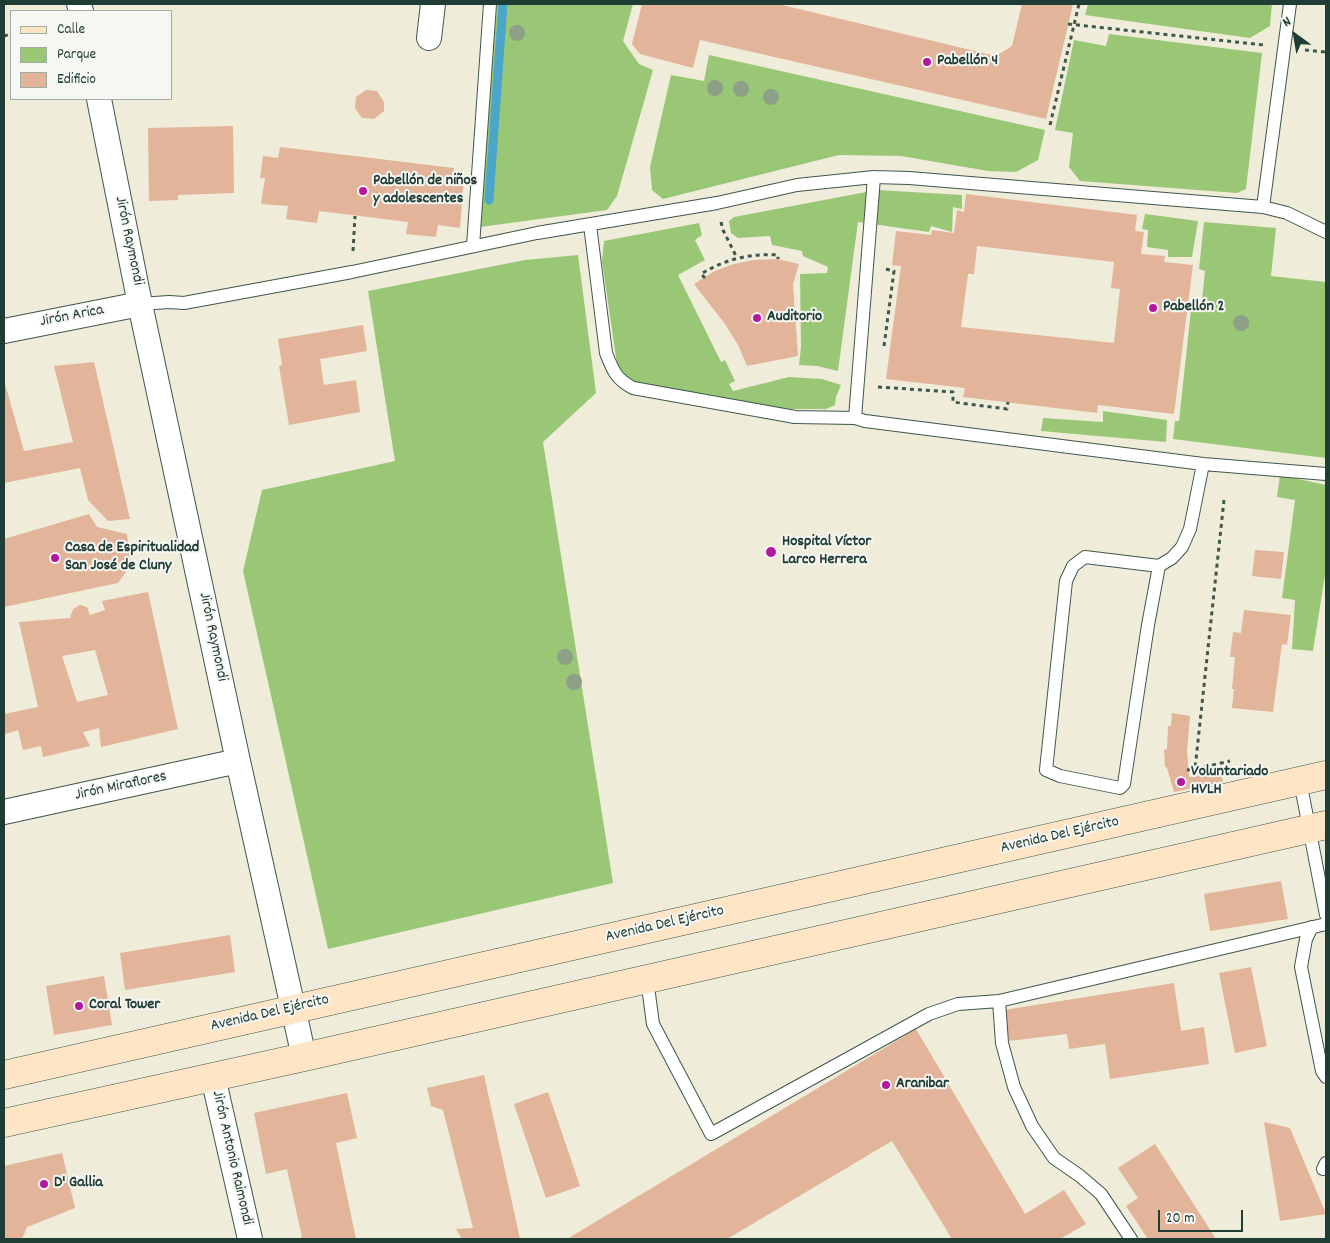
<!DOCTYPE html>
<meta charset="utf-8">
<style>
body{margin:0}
#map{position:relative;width:1330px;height:1243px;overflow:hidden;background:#f0ecda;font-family:Dekko,sans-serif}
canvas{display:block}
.frame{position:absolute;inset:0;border:5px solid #1f3d34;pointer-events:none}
.legend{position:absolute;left:10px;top:10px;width:162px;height:90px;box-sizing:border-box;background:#f6f6f2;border:1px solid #a0aca6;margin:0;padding:6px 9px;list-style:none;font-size:15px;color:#1f3d34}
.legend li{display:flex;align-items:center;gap:10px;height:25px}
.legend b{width:25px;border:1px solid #a0aca6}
.north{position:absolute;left:1270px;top:10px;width:50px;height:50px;-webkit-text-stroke:4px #f6f6f2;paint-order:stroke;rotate:328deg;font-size:14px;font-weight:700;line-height:20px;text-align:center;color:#1f3d34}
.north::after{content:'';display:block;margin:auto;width:18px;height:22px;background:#1f3d34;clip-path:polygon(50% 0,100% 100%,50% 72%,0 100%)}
.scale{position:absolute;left:1158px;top:1210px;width:85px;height:22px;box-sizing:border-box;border:2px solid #1f3d34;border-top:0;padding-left:6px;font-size:15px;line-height:18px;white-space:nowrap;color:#1f3d34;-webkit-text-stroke:4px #f6f6f2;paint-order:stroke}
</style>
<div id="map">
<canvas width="1330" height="1243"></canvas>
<div class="frame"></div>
<ul class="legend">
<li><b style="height:6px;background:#fde5c5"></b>Calle</li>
<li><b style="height:14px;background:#99c775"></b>Parque</li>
<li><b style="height:14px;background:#e2b499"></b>Edificio</li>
</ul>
<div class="north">N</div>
<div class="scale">20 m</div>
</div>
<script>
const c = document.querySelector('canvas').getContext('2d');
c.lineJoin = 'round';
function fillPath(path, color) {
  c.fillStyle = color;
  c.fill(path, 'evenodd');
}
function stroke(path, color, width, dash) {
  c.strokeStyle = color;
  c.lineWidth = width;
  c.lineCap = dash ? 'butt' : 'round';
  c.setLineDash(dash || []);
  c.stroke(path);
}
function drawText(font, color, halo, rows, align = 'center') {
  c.font = font + ' Dekko,sans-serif';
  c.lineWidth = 4;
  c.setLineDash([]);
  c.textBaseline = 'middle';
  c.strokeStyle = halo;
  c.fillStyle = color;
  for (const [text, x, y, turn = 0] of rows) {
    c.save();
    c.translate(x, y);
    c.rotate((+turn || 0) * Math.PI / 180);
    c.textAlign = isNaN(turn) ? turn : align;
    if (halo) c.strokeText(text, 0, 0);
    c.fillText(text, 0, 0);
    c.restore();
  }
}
const green = new Path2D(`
 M497,4H633L623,41L639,64L653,70L617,196L607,210L480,227Z
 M1088,4H1272L1270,26L1250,38L1085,15Z
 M1109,34L1262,53L1246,189L1237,193L1080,181L1069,167L1073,133L1055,130L1074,40L1106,46Z
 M709,55L1045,130L1038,160L1016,172L988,171L901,156L839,155L663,199L652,190L650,167L671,75L704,81Z
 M877,190L962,195V209L953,207L952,232L931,226L929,232L858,222L838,371L817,366L799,365L801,347L800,274L827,273L828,267L803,256L802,251L772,245L770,236L738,238L731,233L729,221L734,217Z
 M1145,214L1198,221L1192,257H1168V250L1147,247L1148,230L1142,229Z
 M1204,222L1276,228L1271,276L1326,282V458L1173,439L1175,421H1179L1191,310L1201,309L1205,271L1199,269Z
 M699,223L702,235L695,240L705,260L678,275L721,362L725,360L735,381L729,384L733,391L789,377L822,379L841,385L836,397L835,405L826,409H787L628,381L617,364L602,261L604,241Z
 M578,255L596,393L543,442L613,883L328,949L243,571L262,490L395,461L368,291L525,260Z
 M1103,411L1167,420L1166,442L1041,431L1043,418L1103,422Z
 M1280,475L1326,485V569L1313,651L1292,649L1295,600L1282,598L1295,500L1277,497Z`);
const stream = new Path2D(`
 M489,200L503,4`);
const building = new Path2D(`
 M642,4H778L996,56L1012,46L1022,4H1073L1046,119L700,40L693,68L640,54L632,44Z
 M366,90L377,91L384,102V111L374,119L362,118L355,108L356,97Z
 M233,126L234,193L178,195V200L149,201L148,128Z
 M280,147L454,168L453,177L464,178L460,228L438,225L436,237L406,234L408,222L319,211L317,223L286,219L288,206L261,204L265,178H260L263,156L278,158Z
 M966,194L1137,215L1135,231L1144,232L1141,254L1165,256L1164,262L1193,265L1174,414L1098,405L1097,413L963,397L965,388L886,379L901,266L892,265L896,231L931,235L932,230L954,233L957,210L964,212ZM977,246L1114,262L1111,288L1120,289L1114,343L961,327L968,274H974Z
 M778,259L799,264L793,284L798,356L747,366L738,345L725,324L694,284L715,271L734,264L754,260Z
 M363,325L367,351L320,359L324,385L356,380L360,412L289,425L279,366L282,365L278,339Z
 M94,362L130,519L108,521L88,500L80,468L4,483V380L24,451L73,442L54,366Z
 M89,514L97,527L127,534L131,565L118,583L4,607V539Z
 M1255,550L1284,552L1281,579L1252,576Z
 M148,592L178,729L101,747L99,728L83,732L90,746L43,757L41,746L23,750L18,730L5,734L4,730V714L38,707L19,622L70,618L73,609L80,605L87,607L90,615L105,610L102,601ZM95,650L108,695L77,702L62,656Z
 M1244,610L1291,615L1287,645L1282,644L1273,712L1232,708L1234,689H1232L1235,657H1230L1233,632L1241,633Z
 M1172,713L1190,716L1187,751L1189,777L1220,771L1223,782L1174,792L1167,768L1165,766L1164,750L1167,749L1168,726H1171Z
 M1281,881L1288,919L1210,931L1204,894Z
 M230,935L235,972L125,990L120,953Z
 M1251,967L1267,1046L1235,1053L1219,973Z
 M104,976L112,1025L54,1035L46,986Z
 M1174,983L1181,1031L1204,1027L1209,1064L1110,1079L1105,1044L1069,1049L1067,1034L1009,1041L1004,1010Z
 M916,1029L1025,1214L1064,1190L1086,1224L1060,1239H952L892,1141L727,1239H567Z
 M484,1075L520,1239H462L456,1229L473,1228L443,1110L431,1106L427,1088Z
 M548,1092L580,1186L546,1198L514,1104Z
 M347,1093L357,1138L336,1143L356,1239H296L302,1237L287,1169L266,1174L254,1113Z
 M1264,1122L1290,1128L1326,1214L1280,1221Z
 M1155,1144L1216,1239H1148L1126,1206L1138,1198L1118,1168Z
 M62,1153L75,1208L27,1227L22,1239H4V1166Z`);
const path = new Path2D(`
 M1068,24L1264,45
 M4,36L11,34
 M1305,50L1326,52
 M1050,125L1079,4
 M721,222L723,230L737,258
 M353,251L355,216
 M705,278L701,274C725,259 751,253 778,255V259
 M884,346L894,271L886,269
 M878,387L953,392V402L1007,409L1008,402
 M1224,500L1195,769L1230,761
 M1187,770L1195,769`);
const service = new Path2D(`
 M1290,4L1263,207L1287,213L1326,232
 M874,177L855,418L865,421L1203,464L1326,474
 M590,225L606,353C613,371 616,379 633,388L795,417L855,418
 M473,246L490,4
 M140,304L169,302L184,303L352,272L537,233L717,203L797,185L874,177L909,178L1263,207
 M1159,566L1148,625L1124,784L1120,788L1060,776L1046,770L1066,581L1073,566L1085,557L1159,566L1172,558L1182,547L1190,529L1203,464
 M1300,781L1326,915
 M1312,927L1306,939L1301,967L1322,1071L1326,1077
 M647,979L653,1024L711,1134L929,1014L958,1004L999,1001L1326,924
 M999,1001L1002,1043L1014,1087L1032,1126L1054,1158L1080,1176L1101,1194L1131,1239
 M1323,1169L1326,1163`);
const minor = new Path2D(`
 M79,4L81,11
 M429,38L433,4
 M99,99L140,304L238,761L304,1057
 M4,331L140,304
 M4,812L238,761
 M213,1077L250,1239`);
const secondary = new Path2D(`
 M4,1075L1326,775
 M4,1123L304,1057L1326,825`);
const trees = [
 [517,33],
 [715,88],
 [741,89],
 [771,97],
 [1241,323],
 [565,657],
 [574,682]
];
const markers = [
 [927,62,5,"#b5179e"],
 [363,191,5,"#b5179e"],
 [1153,308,5,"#b5179e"],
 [757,318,5,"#b5179e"],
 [771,552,6,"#b5179e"],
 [55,558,5,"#b5179e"],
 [1181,782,5,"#b5179e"],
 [79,1006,5,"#b5179e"],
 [886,1085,5,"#b5179e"],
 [44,1184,5,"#b5179e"]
];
const poiNames = [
 ["Pabellón 4",937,62],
 ["Pabellón de niños",373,182],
 ["y adolescentes",373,200],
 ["Pabellón 2",1163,308],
 ["Auditorio",767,318],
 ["Hospital Víctor",782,543],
 ["Larco Herrera",782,561],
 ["Casa de Espiritualidad",65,549],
 ["San José de Cluny",65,567],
 ["Voluntariado",1191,773],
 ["HVLH",1191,791],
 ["Coral Tower",89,1006],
 ["Aranibar",896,1085],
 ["D' Gallia",54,1184]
];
const streetNames = [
 ["Jirón Raymondi",128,241,78],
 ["Jirón Arica",72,317,-11],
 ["Jirón Raymondi",212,637,78],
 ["Jirón Miraflores",121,787,-12],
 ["Avenida Del Ejército",1060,836,-13],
 ["Avenida Del Ejército",665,925,-13],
 ["Avenida Del Ejército",270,1014,-13],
 ["Jirón Antonio Raimondi",231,1158,77]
];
fillPath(green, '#99c775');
stroke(stream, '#4ba6c9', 9);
fillPath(building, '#e2b499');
stroke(service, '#3e574d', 14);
stroke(minor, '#3e574d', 26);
stroke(secondary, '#3e574d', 29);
stroke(path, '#3e574d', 3, [4, 4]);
stroke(service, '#fff', 12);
stroke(minor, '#fff', 24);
stroke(secondary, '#fde5c5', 28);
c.fillStyle = '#8e9f88';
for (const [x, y] of trees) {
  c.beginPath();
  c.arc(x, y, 8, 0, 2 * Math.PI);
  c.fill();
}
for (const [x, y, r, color] of markers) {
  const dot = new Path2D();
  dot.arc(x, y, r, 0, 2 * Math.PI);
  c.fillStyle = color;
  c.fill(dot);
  stroke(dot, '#f6f6f2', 2);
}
drawText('bold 16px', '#1f3d34', '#f6f6f2', poiNames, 'left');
drawText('16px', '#1f3d34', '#f6f6f2', streetNames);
</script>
